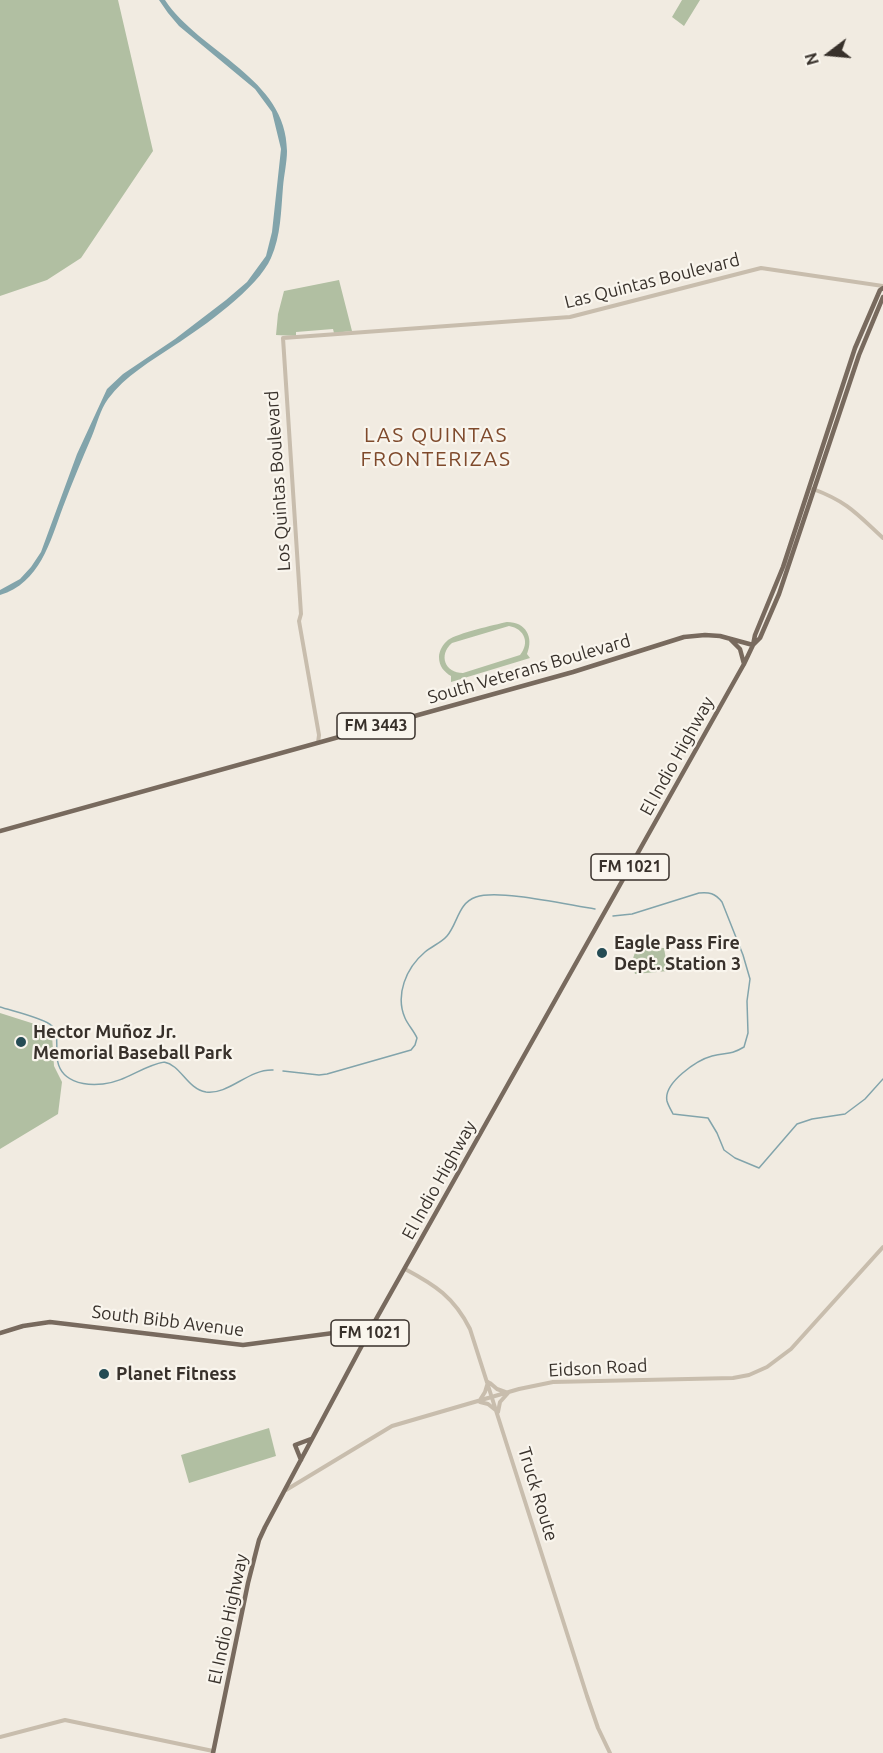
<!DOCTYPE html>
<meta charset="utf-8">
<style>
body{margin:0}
#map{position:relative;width:883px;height:1753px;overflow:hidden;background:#f1ebe1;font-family:Ubuntu,sans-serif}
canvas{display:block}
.north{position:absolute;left:799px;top:24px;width:60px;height:60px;-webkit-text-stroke:4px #f9f5ed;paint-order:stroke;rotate:254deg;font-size:16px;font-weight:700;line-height:24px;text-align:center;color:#38312b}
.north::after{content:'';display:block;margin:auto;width:21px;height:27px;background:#38312b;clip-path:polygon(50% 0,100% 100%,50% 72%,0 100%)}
</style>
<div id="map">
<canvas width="883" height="1753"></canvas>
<div class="north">N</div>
</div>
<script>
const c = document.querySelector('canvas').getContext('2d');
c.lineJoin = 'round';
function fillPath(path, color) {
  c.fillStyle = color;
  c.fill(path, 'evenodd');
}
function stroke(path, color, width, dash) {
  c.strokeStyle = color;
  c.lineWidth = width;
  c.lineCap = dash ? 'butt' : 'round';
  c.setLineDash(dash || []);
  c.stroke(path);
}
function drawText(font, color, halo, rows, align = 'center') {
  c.font = font + ' Ubuntu,sans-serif';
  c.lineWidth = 4.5;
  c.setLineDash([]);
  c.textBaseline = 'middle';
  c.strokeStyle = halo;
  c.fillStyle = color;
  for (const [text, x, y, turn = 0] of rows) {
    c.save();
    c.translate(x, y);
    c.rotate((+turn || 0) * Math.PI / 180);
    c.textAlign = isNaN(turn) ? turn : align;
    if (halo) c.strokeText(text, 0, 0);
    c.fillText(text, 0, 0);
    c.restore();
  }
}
const green = new Path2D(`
 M0,0H118L153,151L81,258L47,280L0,296Z
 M682,0H700L684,26L672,17Z
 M339,280L352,331L334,333L333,329L296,332V336L276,335L278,314L284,291Z
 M507,622C526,622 534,637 527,654L530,658L451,682V676C444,672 439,666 439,657C439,651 443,644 448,640C458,633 494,625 507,622ZM509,626C525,629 530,643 520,655L463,673C445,673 438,655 452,643Z
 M637,947L664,948L668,971L635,974L632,961Z
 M0,1013L44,1027L52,1035L54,1066L62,1082L58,1114L0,1149Z
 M269,1428L276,1456L189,1483L181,1455Z`);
const water = new Path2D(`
 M159,0H165C200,53 287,78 287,151C287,162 284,175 283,187C281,210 281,236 271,258C258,288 203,327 175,345C151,361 125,376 108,399C100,410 97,424 92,436C82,459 72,483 63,507C50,542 40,583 0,595V590L20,579L31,567L41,552L77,454L107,389L123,374L175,339L226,300L247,282L266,256L272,232L281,149L272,112L255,89L179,26L168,13Z`);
const stream = new Path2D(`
 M613,916L632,914L699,893C709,892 715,893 722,902L743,955L750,979L747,1001L748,1033L744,1047C729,1056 727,1052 712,1056C697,1060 663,1083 667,1101C668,1105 671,1110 673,1114L708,1118L717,1133L724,1150L735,1158L759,1168L797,1124L812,1119L845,1114L865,1099L883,1079
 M0,1007C12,1011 44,1018 52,1026C59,1034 56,1047 57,1057C59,1082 84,1086 103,1084C125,1082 142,1066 164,1062C181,1065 187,1089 206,1092C229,1095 248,1069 273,1070
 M283,1071L319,1075L327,1074L411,1050L415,1045L417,1038C414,1031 408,1025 405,1018C395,995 406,968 425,952C432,946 441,943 447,936C458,923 458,903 476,897C499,889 568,905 595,909`);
const minor = new Path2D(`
 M813,489C848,502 857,514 883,538
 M318,743L319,735L299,621L301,614L283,338L570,317L761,268L883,286
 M405,1269C435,1285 454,1297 470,1329L587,1696L598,1728L610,1753
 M480,1400L485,1392L488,1382
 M480,1402L488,1404L498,1412L500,1402L508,1393L497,1389L490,1383
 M286,1490L392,1426L519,1389L553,1382L733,1378L749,1375L767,1367L791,1349L883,1247
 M0,1737L65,1720L213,1751`);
const major = new Path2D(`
 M730,639L740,649L744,664
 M753,645L760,638L779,594L859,355L883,297
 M0,831L573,672L684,637L705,635L720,636L753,645
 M344,1330C354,1326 365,1325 375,1321
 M0,1333L23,1326L50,1322L243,1345L341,1332H352L367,1338
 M301,1460L295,1445L311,1439
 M213,1753L248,1583L259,1540L265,1527L375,1321L744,664L753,645L755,635L783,567L855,348L880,290L883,288`);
const markers = [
 [602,953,6,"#254c55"],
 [21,1042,6,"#254c55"],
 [104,1374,6,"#254c55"]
];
const shields = [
 [376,726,78],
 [630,867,78],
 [370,1333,78]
];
const shieldNames = [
 ["FM 3443",376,726],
 ["FM 1021",630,867],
 ["FM 1021",370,1333]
];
const streetNames = [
 ["Las Quintas Boulevard",652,281,-14],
 ["Los Quintas Boulevard",278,481,-94],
 ["South Veterans Boulevard",529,669,-16],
 ["El Indio Highway",677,756,-61],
 ["El Indio Highway",439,1180,-61],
 ["South Bibb Avenue",168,1321,7],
 ["Eidson Road",598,1368,-3],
 ["Truck Route",538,1494,73],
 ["El Indio Highway",228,1619,-78]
];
const poiNames = [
 ["Eagle Pass Fire",614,943],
 ["Dept. Station 3",614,964],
 ["Hector Muñoz Jr.",33,1032],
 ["Memorial Baseball Park",33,1053],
 ["Planet Fitness",116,1374]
];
const quarterNames = [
 ["LAS QUINTAS",436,435],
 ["FRONTERIZAS",436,459]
];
fillPath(green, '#b1bfa2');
fillPath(water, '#82a4ab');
stroke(stream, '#82a4ab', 1.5);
stroke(minor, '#c8bdad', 4);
stroke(major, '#786a5e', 4.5);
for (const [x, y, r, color] of markers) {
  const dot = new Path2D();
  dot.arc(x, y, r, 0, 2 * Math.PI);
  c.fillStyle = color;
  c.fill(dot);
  stroke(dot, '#f9f5ed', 2);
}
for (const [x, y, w] of shields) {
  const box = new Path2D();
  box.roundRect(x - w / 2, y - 13, w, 26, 4.5);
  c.fillStyle = '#f9f5ed';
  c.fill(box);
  stroke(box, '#38312b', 1.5);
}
drawText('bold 16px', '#38312b', null, shieldNames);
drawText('18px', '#38312b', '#f9f5ed', streetNames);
drawText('bold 18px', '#38312b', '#f9f5ed', poiNames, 'left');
c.letterSpacing = '1.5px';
drawText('21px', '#7f4a2c', '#f9f5ed', quarterNames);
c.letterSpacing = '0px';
</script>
